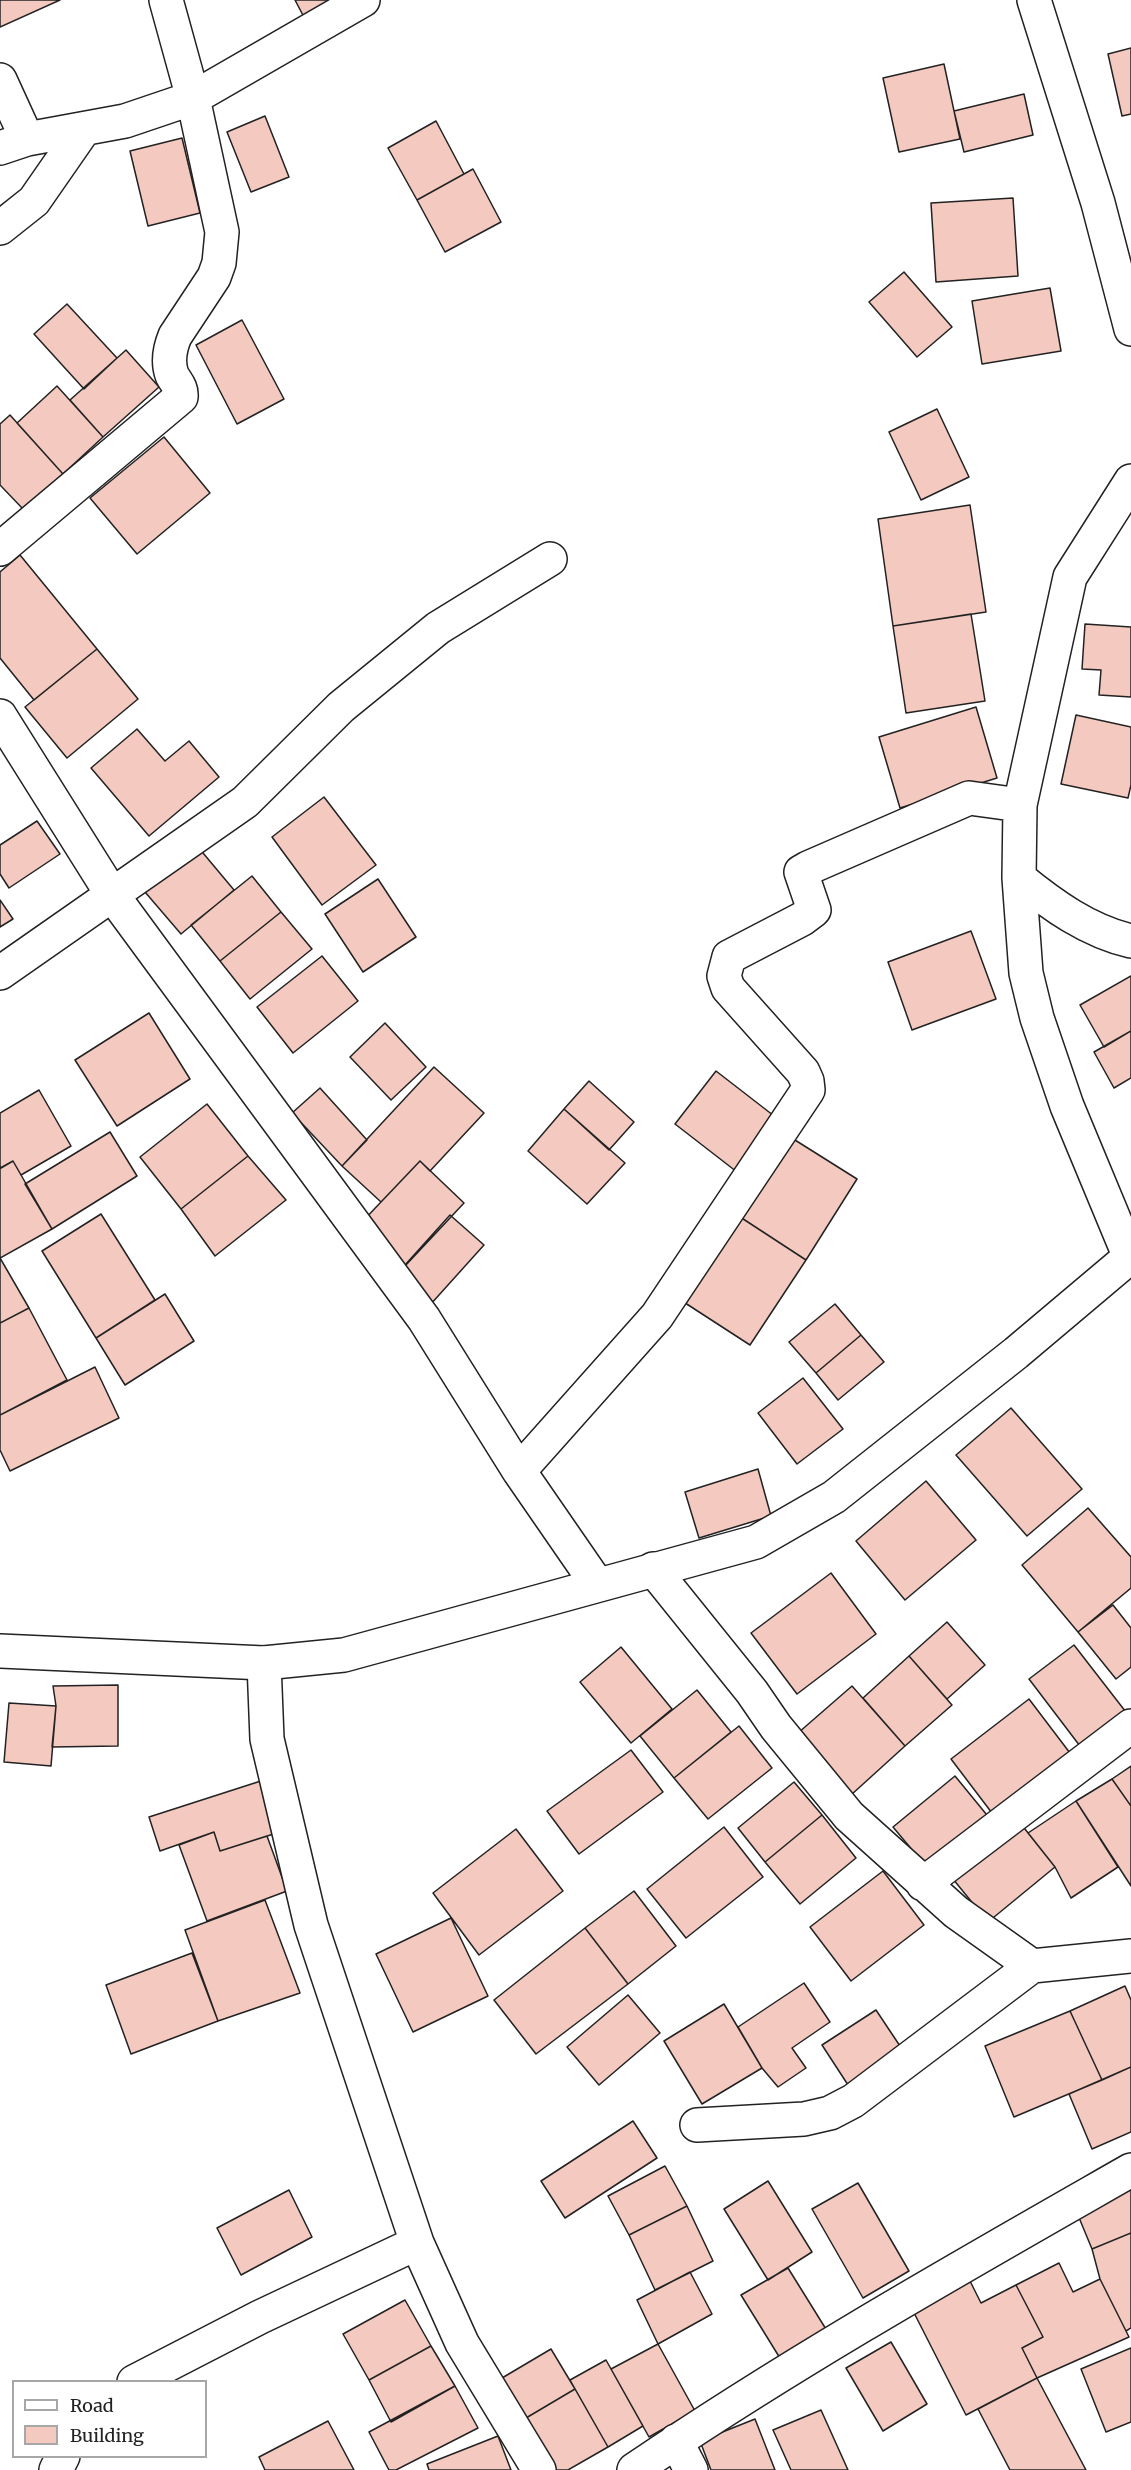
<!DOCTYPE html>
<style>
body{margin:0}
#map{position:relative;width:1131px;height:2470px;overflow:hidden;background:#fff;font-family:Merriweather,serif}
canvas{display:block}
.legend{position:absolute;left:12px;top:2380px;width:195px;height:78px;box-sizing:border-box;background:#fff;border:2px solid #a7a7a7;margin:0;padding:8px 10px;list-style:none;font-size:18px;color:#222}
.legend li{display:flex;align-items:center;gap:12px;height:30px}
.legend b{width:30px;border:2px solid #a7a7a7}
</style>
<div id="map">
<canvas width="1131" height="2470"></canvas>
<ul class="legend">
<li><b style="height:8px;background:#fff"></b>Road</li>
<li><b style="height:16px;background:#f3c9c0"></b>Building</li>
</ul>
</div>
<script>
const c = document.querySelector('canvas').getContext('2d');
c.lineJoin = 'round';
function fillPath(path, color) {
  c.fillStyle = color;
  c.fill(path, 'evenodd');
}
function stroke(path, color, width, dash) {
  c.strokeStyle = color;
  c.lineWidth = width;
  c.lineCap = dash ? 'butt' : 'round';
  c.setLineDash(dash || []);
  c.stroke(path);
}
const building = new Path2D(`
 M0,0H60L0,27Z
 M295,0H347L306,21Z
 M1131,48V114L1122,116L1108,54Z
 M944,64L960,139L899,152L883,78Z
 M1024,94L1033,135L964,152L954,111Z
 M265,116L289,177L251,192L227,132Z
 M436,121L464,174L417,200L388,148Z
 M182,138L200,213L148,226L130,151Z
 M473,169L501,222L445,252L417,200Z
 M1013,198L1018,276L936,282L931,203Z
 M904,272L952,327L917,357L869,302Z
 M1050,288L1061,351L982,364L972,301Z
 M67,304L117,358L84,389L34,334Z
 M242,320L284,399L237,424L196,345Z
 M126,350L159,387L103,437L70,400Z
 M57,386L103,437L63,474L17,423Z
 M937,409L969,477L921,500L889,432Z
 M10,415L63,474L23,509L0,485V424Z
 M164,437L210,493L137,554L90,498Z
 M970,505L986,612L893,626L878,519Z
 M20,555L97,649L34,700L0,658V572Z
 M971,614L985,701L906,713L893,626Z
 M1085,624L1131,627V697L1099,695L1101,670L1082,669Z
 M97,649L138,699L67,758L25,707Z
 M976,707L997,778L900,808L879,737Z
 M1076,715L1131,727V785L1128,798L1061,784Z
 M137,729L165,761L189,741L219,777L149,836L91,768Z
 M324,797L376,865L322,905L272,837Z
 M37,821L60,854L9,888L0,874V845Z
 M198,847L234,890L181,934L145,892Z
 M252,876L281,912L220,961L191,925Z
 M378,879L416,937L363,972L325,914Z
 M0,900L13,919L0,927Z
 M281,912L312,949L250,999L220,961Z
 M971,931L996,999L912,1030L888,962Z
 M322,956L358,1001L293,1053L257,1007Z
 M1131,976V1031L1104,1047L1080,1005Z
 M149,1013L190,1079L117,1126L75,1060Z
 M385,1023L426,1067L391,1100L350,1057Z
 M1131,1031V1078L1114,1088L1094,1052Z
 M434,1067L484,1113L430,1171L420,1161L381,1202L342,1166Z
 M716,1071L778,1119L737,1172L675,1124Z
 M589,1081L634,1122L609,1150L564,1109Z
 M320,1088L367,1140L342,1166L292,1113Z
 M39,1090L71,1146L21,1175L13,1161L1,1168L0,1166V1113Z
 M207,1104L248,1156L181,1209L140,1157Z
 M564,1109L625,1163L587,1204L528,1151Z
 M110,1132L137,1176L52,1229L25,1184Z
 M787,1135L857,1179L806,1260L734,1213Z
 M248,1156L286,1200L215,1256L181,1209Z
 M13,1161L52,1229L0,1258V1168Z
 M420,1161L464,1203L405,1266L361,1223Z
 M734,1213L806,1260L750,1345L679,1299Z
 M101,1214L155,1300L96,1338L42,1251Z
 M450,1215L484,1245L430,1305L396,1275Z
 M0,1258L29,1308L0,1323Z
 M165,1294L194,1341L125,1385L96,1338Z
 M835,1304L861,1335L816,1373L789,1342Z
 M29,1308L67,1380L0,1415V1323Z
 M861,1335L884,1362L838,1400L816,1373Z
 M95,1367L119,1418L10,1471L0,1450V1415Z
 M803,1378L843,1429L797,1464L758,1413Z
 M1011,1408L1082,1489L1027,1536L956,1455Z
 M758,1469L771,1516L699,1538L685,1492Z
 M926,1481L976,1540L905,1600L856,1541Z
 M1088,1508L1131,1557V1588L1078,1632L1022,1565Z
 M831,1573L876,1634L797,1694L751,1633Z
 M1113,1605L1131,1628V1667L1116,1679L1078,1632Z
 M947,1622L985,1665L947,1699L909,1656Z
 M1074,1645L1129,1716L1083,1750L1029,1679Z
 M621,1647L672,1709L631,1743L580,1682Z
 M909,1656L952,1705L905,1746L863,1698Z
 M118,1685V1746L52,1747L56,1706L53,1686Z
 M852,1686L905,1746L851,1795L798,1733Z
 M697,1690L731,1732L674,1778L640,1736Z
 M1029,1699L1073,1757L995,1817L951,1759Z
 M9,1703L56,1706L51,1766L4,1762Z
 M739,1726L772,1768L708,1819L674,1778Z
 M631,1750L663,1792L579,1854L547,1811Z
 M1131,1766V1806L1112,1779Z
 M955,1776L991,1820L929,1870L893,1827Z
 M267,1779L283,1831L220,1851L214,1832L160,1851L149,1817Z
 M1112,1779L1131,1806V1886L1076,1801Z
 M794,1782L822,1815L765,1862L738,1828Z
 M1076,1801L1118,1867L1071,1898L1055,1867L1028,1833Z
 M822,1815L856,1858L800,1904L765,1862Z
 M1021,1824L1055,1867L988,1922L953,1879Z
 M724,1827L763,1877L686,1938L647,1889Z
 M516,1829L563,1891L479,1955L433,1893Z
 M214,1832L220,1851L267,1836L287,1891L207,1921L179,1845Z
 M883,1871L924,1925L851,1981L810,1927Z
 M634,1891L676,1946L628,1984L585,1928Z
 M265,1900L300,1993L218,2021L185,1930Z
 M451,1918L488,1996L413,2032L376,1954Z
 M585,1928L628,1984L536,2054L494,2000Z
 M192,1953L218,2021L131,2054L106,1985Z
 M804,1983L830,2022L792,2048L806,2068L778,2087L762,2068L738,2027Z
 M1125,1986L1131,2000V2067L1102,2080L1070,2011Z
 M628,1995L660,2033L599,2085L567,2047Z
 M724,2004L762,2068L702,2104L664,2041Z
 M876,2010L904,2052L850,2088L822,2045Z
 M1070,2011L1102,2080L1014,2117L985,2046Z
 M1131,2067V2132L1092,2149L1069,2094Z
 M633,2121L657,2158L565,2218L541,2181Z
 M665,2166L687,2206L629,2235L608,2196Z
 M768,2181L812,2252L768,2280L724,2209Z
 M858,2183L909,2271L863,2298L812,2209Z
 M1131,2185V2233L1092,2249L1075,2208Z
 M289,2190L312,2237L241,2275L217,2228Z
 M687,2206L713,2261L655,2290L629,2235Z
 M1131,2233V2328L1126,2331L1100,2279L1092,2249Z
 M1059,2263L1073,2292L1100,2279L1129,2337L1037,2378L1022,2348L1043,2337L1016,2285Z
 M788,2268L829,2334L783,2363L741,2295Z
 M690,2272L712,2314L658,2344L637,2300Z
 M966,2273L981,2303L1016,2285L1043,2337L1022,2348L1037,2378L966,2415L909,2303Z
 M405,2300L431,2346L369,2380L343,2334Z
 M891,2342L927,2404L883,2431L846,2368Z
 M658,2344L695,2411L649,2437L611,2369Z
 M431,2346L455,2386L391,2422L369,2380Z
 M1131,2348V2422L1106,2432L1081,2369Z
 M551,2349L575,2389L526,2418L502,2378Z
 M606,2360L643,2426L608,2447L570,2380Z
 M1037,2378L1086,2470H1010L978,2409Z
 M455,2386L478,2428L396,2470H389L369,2432Z
 M575,2389L608,2447L568,2470H555L526,2418Z
 M821,2410L848,2470H791L773,2430Z
 M755,2419L775,2470H711L700,2441Z
 M328,2421L354,2470H265L259,2457Z
 M498,2436L511,2470H429L427,2464Z`);
const street = new Path2D(`
 M1034,0L1098,203L1131,329
 M0,80L27,139
 M0,148L27,139L125,121L193,98L363,0
 M0,228L34,201L84,129
 M1131,481L1070,577L1020,805L1019,878L1026,973L1037,1018L1067,1106L1131,1260
 M0,549L181,397C182,387 176,383 172,375C167,361 170,348 175,336L214,277L219,263L222,232L193,98L166,0
 M0,716L113,896L424,1319L519,1471L597,1584
 M1019,878C1052,905 1088,931 1131,941
 M0,973L245,802L341,707L438,628L550,559
 M519,1471L657,1316L808,1090L807,1081L803,1072L728,988L724,976L729,957L802,919L814,910L801,872L808,868L969,798L1020,805
 M653,1569L752,1692L776,1727L849,1816L956,1912L1032,1966L1131,1956
 M264,1663L267,1739L311,1925L417,2243L462,2343L539,2470
 M923,1884L1131,1726
 M697,2125L804,2119L830,2113L853,2101L1032,1966
 M134,2382L260,2317L417,2243
 M676,2441L691,2470
 M56,2470L63,2456
 M634,2470C794,2361 963,2266 1131,2170`);
const secondary = new Path2D(`
 M0,1651L264,1663L344,1655L756,1542L834,1497L1016,1353L1131,1256`);
fillPath(building, '#f3c9c0');
stroke(building, '#222', 1.5);
stroke(street, '#222', 36);
stroke(secondary, '#222', 36);
stroke(street, '#fff', 33);
stroke(secondary, '#fff', 33);
</script>
